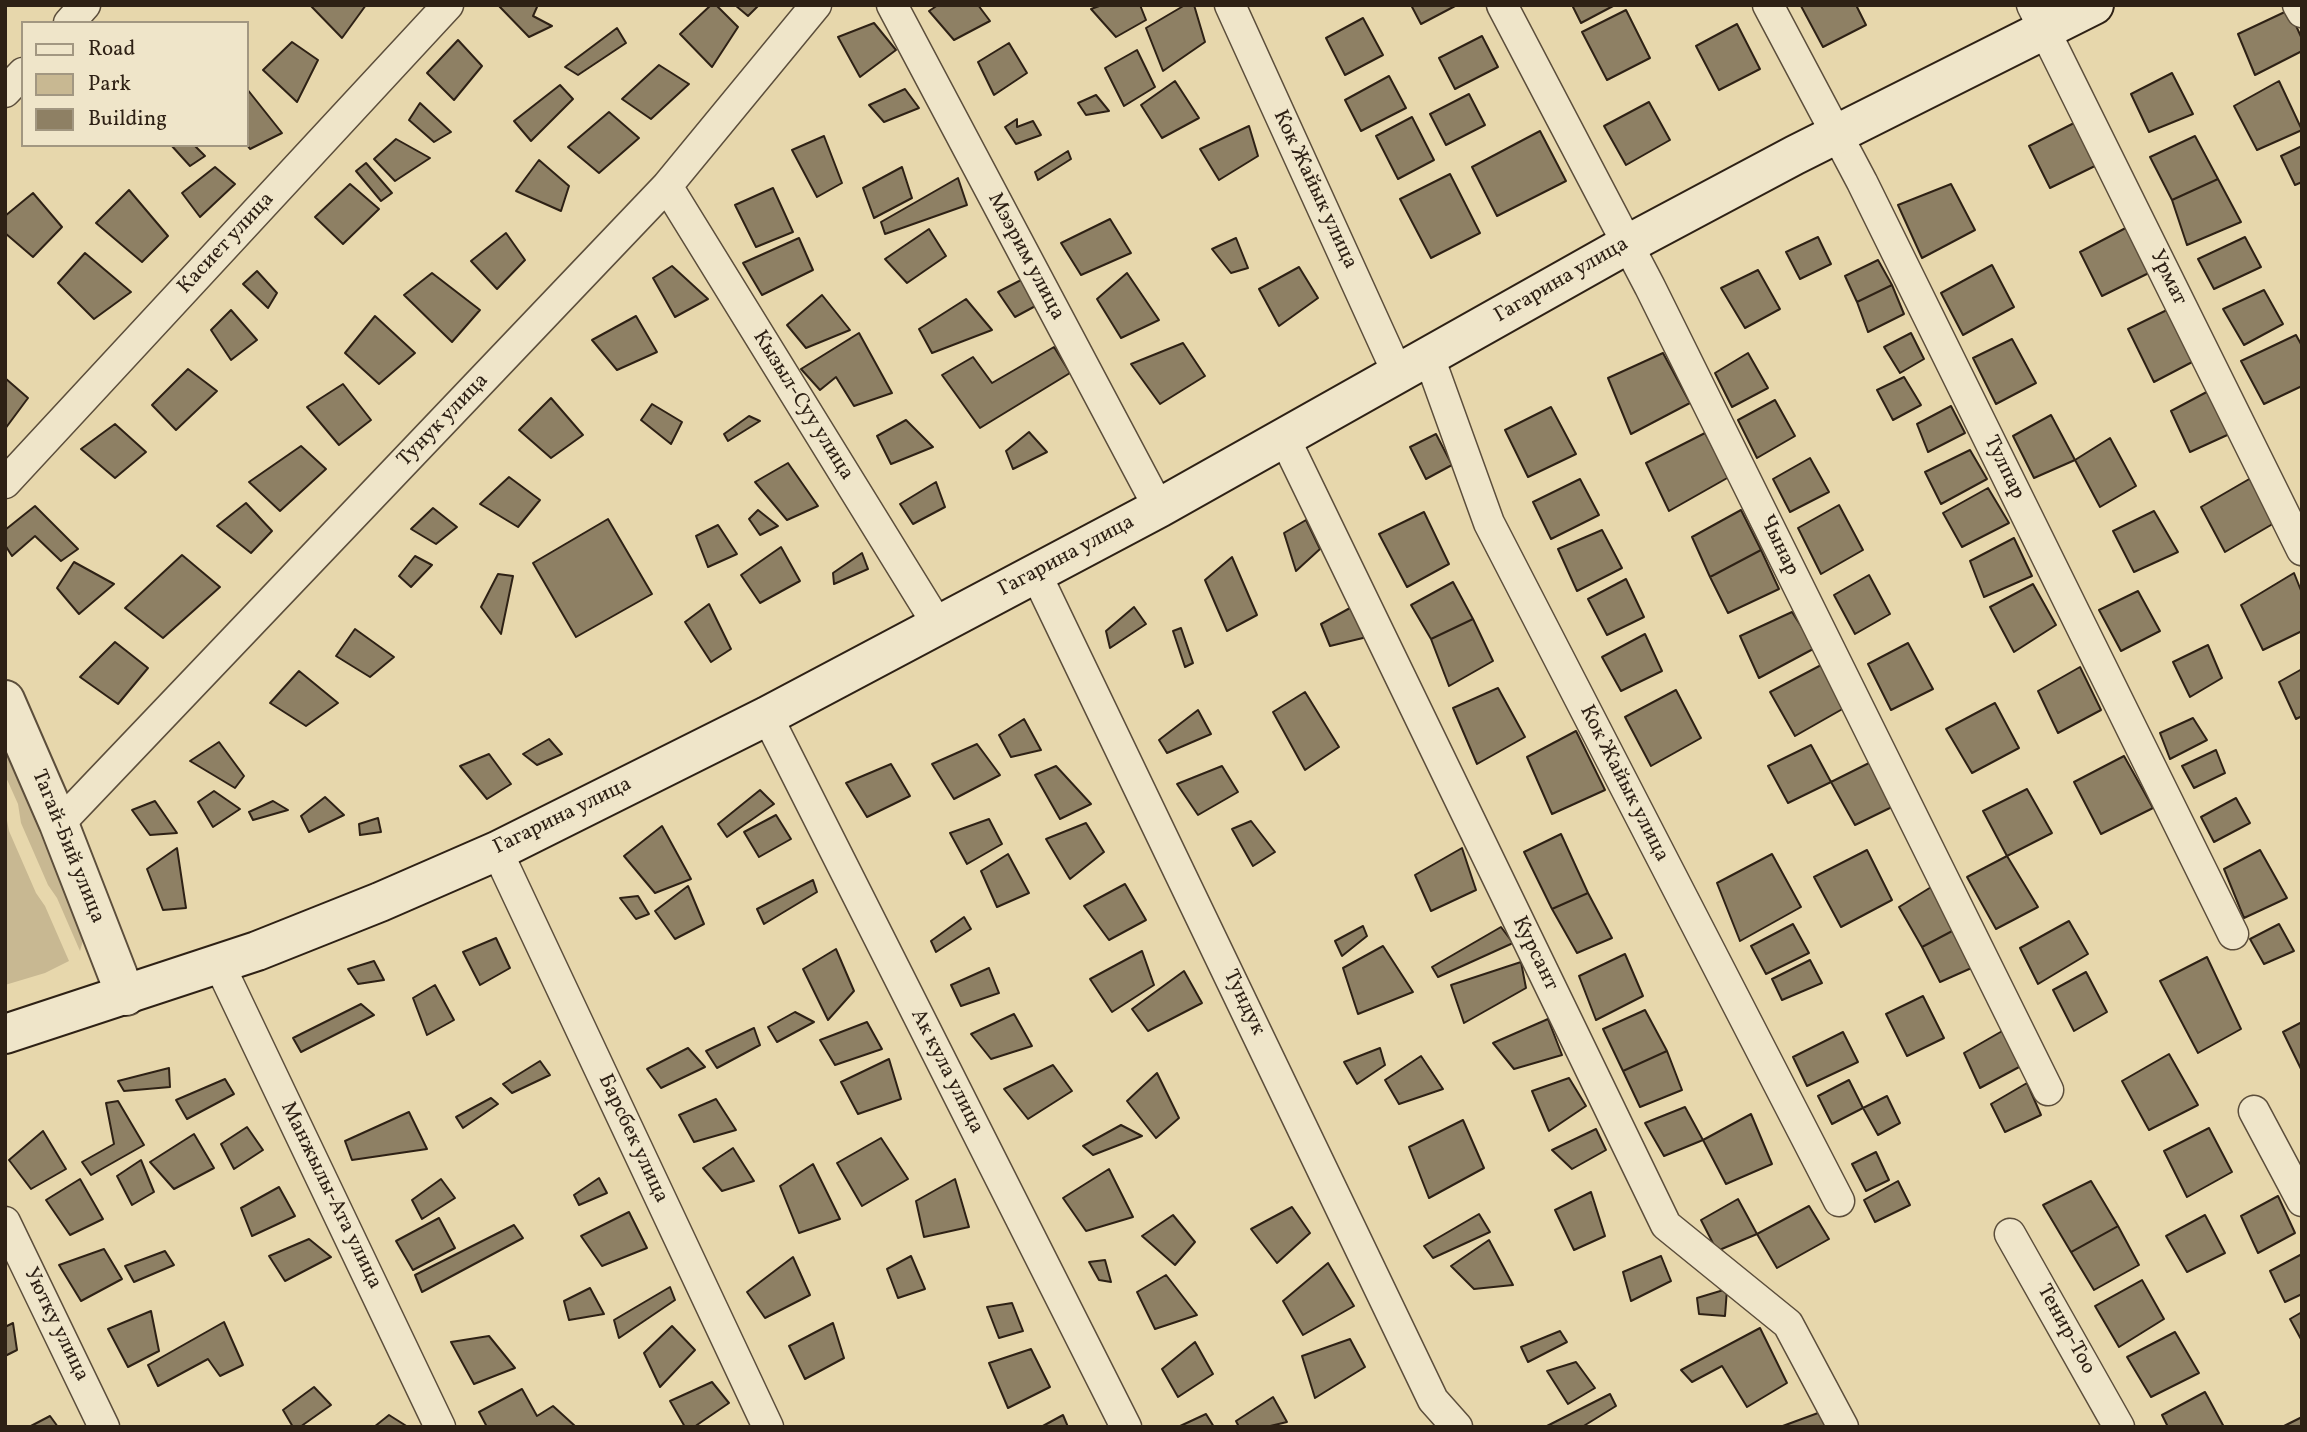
<!DOCTYPE html>
<meta charset="utf-8">
<style>
body{margin:0}
#map{position:relative;width:2307px;height:1432px;overflow:hidden;background:#e7d7ac;font-family:Vollkorn,serif}
canvas{display:block}
.frame{position:absolute;inset:0;border:7px solid #2e2115;pointer-events:none}
.legend{position:absolute;left:21px;top:21px;width:228px;height:126px;box-sizing:border-box;background:#efe5c9;border:2px solid #a29781;margin:0;padding:9px 12px;list-style:none;font-size:21px;color:#2e2115}
.legend li{display:flex;align-items:center;gap:14px;height:35px}
.legend b{width:35px;border:2px solid #a29781}
</style>
<div id="map">
<canvas width="2307" height="1432"></canvas>
<div class="frame"></div>
<ul class="legend">
<li><b style="height:9px;background:#efe5c9"></b>Road</li>
<li><b style="height:19px;background:#c8b892"></b>Park</li>
<li><b style="height:19px;background:#8e8064"></b>Building</li>
</ul>
</div>
<script>
const c = document.querySelector('canvas').getContext('2d');
c.lineJoin = 'round';
function fillPath(path, color) {
  c.fillStyle = color;
  c.fill(path, 'evenodd');
}
function stroke(path, color, width, dash) {
  c.strokeStyle = color;
  c.lineWidth = width;
  c.lineCap = dash ? 'butt' : 'round';
  c.setLineDash(dash || []);
  c.stroke(path);
}
function drawText(font, color, halo, rows, align = 'center') {
  c.font = font + ' Vollkorn,serif';
  c.lineWidth = 5;
  c.setLineDash([]);
  c.textBaseline = 'middle';
  c.strokeStyle = halo;
  c.fillStyle = color;
  for (const [text, x, y, turn = 0] of rows) {
    c.save();
    c.translate(x, y);
    c.rotate((+turn || 0) * Math.PI / 180);
    c.textAlign = isNaN(turn) ? turn : align;
    if (halo) c.strokeText(text, 0, 0);
    c.fillText(text, 0, 0);
    c.restore();
  }
}
const green = new Path2D(`
 M5,751L84,937L80,951L57,898L48,885L21,823L18,804L5,775Z
 M5,810L9,831L36,893L45,906L69,961L45,973L5,985Z`);
const building = new Path2D(`
 M310,5H366L342,38Z
 M498,5H535L537,7L533,16L552,26L529,37Z
 M711,5H716L738,27L712,67L680,34Z
 M735,5H759L748,16Z
 M938,5H978L990,21L954,40L929,11Z
 M1102,5H1140L1146,20L1116,37L1091,9Z
 M1185,5H1194L1205,42L1163,71L1146,28Z
 M1411,5H1457L1421,24Z
 M1572,5H1615L1581,23Z
 M1856,5L1866,25L1823,47L1801,6Z
 M1626,10L1650,58L1607,80L1582,32Z
 M2289,10L2302,39V51L2255,75L2238,34Z
 M1363,18L1383,55L1345,75L1326,38Z
 M874,23L896,50L860,77L838,37Z
 M1737,24L1760,69L1719,90L1696,46Z
 M617,28L626,43L578,75L565,67Z
 M1482,36L1498,67L1455,89L1439,58Z
 M458,40L482,66L454,100L427,73Z
 M292,42L318,60L297,102L263,70Z
 M1009,43L1027,73L994,95L978,62Z
 M1137,50L1155,87L1124,106L1105,68Z
 M659,65L689,84L651,119L622,99Z
 M2172,73L2193,114L2149,132L2131,94Z
 M1389,76L1406,108L1361,131L1345,100Z
 M1175,81L1199,118L1162,138L1141,105Z
 M2279,81L2302,130L2257,150L2234,106Z
 M560,85L573,99L531,141L514,121Z
 M247,89L282,133L250,149L247,145Z
 M905,89L919,108L884,122L869,105Z
 M1469,94L1485,125L1446,145L1430,114Z
 M1096,95L1109,111L1086,115L1078,103Z
 M1649,102L1670,140L1626,165L1604,126Z
 M420,103L451,132L434,142L409,120Z
 M609,112L639,138L599,173L568,147Z
 M1412,117L1434,160L1398,179L1376,136Z
 M1017,119V127L1033,121L1041,135L1016,144L1005,127Z
 M2076,122L2099,164L2050,188L2029,146Z
 M1249,126L1258,156L1219,180L1200,149Z
 M1540,131L1566,181L1497,216L1472,167Z
 M824,136L842,183L817,197L792,150Z
 M2195,136L2218,179L2172,200L2150,157Z
 M396,139L430,158L395,181L374,159Z
 M171,145H194L205,156L190,166Z
 M2302,146V182L2295,185L2281,156Z
 M1068,151L1071,159L1038,180L1035,172Z
 M539,160L569,186L561,211L516,191Z
 M366,163L392,193L381,201L356,171Z
 M215,167L235,184L200,217L182,193Z
 M902,167L912,198L874,218L863,188Z
 M1450,174L1480,233L1431,258L1400,199Z
 M958,178L967,205L885,234L881,222Z
 M2218,179L2241,222L2187,245L2172,200Z
 M350,184L379,209L343,244L315,217Z
 M1951,184L1975,230L1922,258L1898,205Z
 M773,188L793,232L756,247L735,205Z
 M129,190L168,236L142,262L96,223Z
 M33,193L62,227L33,257L5,233V216Z
 M1110,219L1131,253L1081,275L1061,243Z
 M2137,222L2159,268L2102,296L2080,252Z
 M929,229L946,256L907,283L885,259Z
 M506,233L525,260L497,289L471,261Z
 M1818,237L1831,264L1800,279L1786,252Z
 M2245,237L2261,267L2214,289L2198,259Z
 M799,238L813,270L762,295L743,263Z
 M1236,238L1248,268L1231,273L1212,249Z
 M85,253L131,292L94,319L58,283Z
 M1878,260L1892,285L1857,302L1845,276Z
 M1992,265L2014,307L1963,335L1941,293Z
 M672,266L708,299L675,317L653,278Z
 M1299,267L1318,298L1279,326L1259,289Z
 M1758,270L1780,309L1745,328L1721,288Z
 M257,271L277,293L268,308L243,284Z
 M432,273L480,310L452,342L404,295Z
 M1127,273L1159,320L1121,338L1097,299Z
 M1023,279L1041,303L1015,317L998,292Z
 M1892,285L1904,314L1868,332L1857,302Z
 M2264,290L2283,324L2244,345L2223,309Z
 M822,295L850,330L806,348L787,325Z
 M966,299L992,330L932,353L919,329Z
 M2171,308L2198,359L2154,382L2128,329Z
 M231,310L257,340L231,360L211,330Z
 M375,316L415,353L379,384L345,353Z
 M636,316L657,352L617,370L592,340Z
 M859,333L892,393L854,406L836,377L820,390L801,369Z
 M1911,333L1924,359L1900,373L1884,347Z
 M2296,335L2302,346V386L2264,404L2241,361Z
 M2012,339L2036,383L1996,404L1973,358Z
 M1183,343L1205,376L1160,404L1131,364Z
 M1054,347L1070,373L980,428L942,375L973,357L992,383Z
 M1663,353L1690,403L1631,434L1608,378Z
 M1748,353L1768,388L1732,407L1715,373Z
 M188,369L217,391L176,430L152,405Z
 M1904,377L1921,405L1893,420L1877,390Z
 M5,378L28,398L5,429Z
 M343,384L371,420L339,445L307,407Z
 M2216,387L2236,431L2190,452L2171,411Z
 M551,398L583,435L551,458L519,430Z
 M1775,400L1795,436L1757,458L1738,420Z
 M652,404L682,422L671,444L641,420Z
 M1951,406L1965,433L1928,452L1917,424Z
 M1551,407L1576,454L1528,477L1505,430Z
 M2051,415L2075,460L2034,478L2013,436Z
 M749,416L760,421L728,441L724,434Z
 M906,420L933,447L891,464L877,436Z
 M115,424L146,452L115,478L81,449Z
 M1029,432L1047,452L1013,469L1006,451Z
 M1705,433L1729,477L1669,511L1646,463Z
 M1436,434L1452,465L1426,479L1410,447Z
 M2110,438L2136,486L2100,507L2075,460Z
 M301,446L326,469L280,511L249,482Z
 M1970,450L1987,479L1941,504L1925,472Z
 M1810,458L1829,492L1790,512L1773,479Z
 M788,463L818,506L787,520L755,482Z
 M509,477L540,500L518,527L480,504Z
 M2251,478L2276,522L2225,552L2201,507Z
 M1580,479L1599,515L1551,539L1533,502Z
 M936,482L945,507L913,524L900,504Z
 M1988,488L2009,523L1962,547L1943,513Z
 M246,503L272,531L251,553L217,526Z
 M1839,505L1863,550L1821,574L1798,528Z
 M35,506L78,549L61,561L35,536L12,556L5,545V530Z
 M433,508L457,527L436,544L411,529Z
 M758,510L778,526L760,535L749,519Z
 M1741,510L1761,550L1710,577L1692,537Z
 M2154,511L2178,552L2134,572L2113,531Z
 M1424,512L1449,564L1407,587L1379,534Z
 M608,519L652,594L576,637L533,563Z
 M1306,520L1320,549L1296,571L1284,533Z
 M718,525L737,554L708,567L696,536Z
 M1602,530L1622,568L1577,591L1558,549Z
 M2014,538L2032,576L1984,597L1970,561Z
 M781,547L800,581L760,603L741,575Z
 M1761,550L1779,589L1728,613L1710,577Z
 M862,553L868,569L834,584L833,573Z
 M182,555L220,587L163,638L125,608Z
 M415,556L432,565L411,587L399,576Z
 M1232,557L1257,615L1227,631L1205,580Z
 M74,562L114,584L79,614L57,588Z
 M2294,573L2302,593V631L2263,650L2241,605Z
 M498,574L513,576L501,634L481,607Z
 M1869,575L1890,614L1855,634L1834,595Z
 M1626,579L1644,617L1607,635L1588,599Z
 M1453,582L1473,619L1431,639L1411,605Z
 M2033,584L2056,625L2014,652L1990,607Z
 M2138,591L2160,631L2121,651L2099,610Z
 M709,604L731,649L711,662L685,622Z
 M1134,607L1146,624L1110,648L1106,631Z
 M1350,608L1367,637L1330,646L1321,624Z
 M1792,612L1815,648L1759,678L1740,636Z
 M1473,619L1493,661L1449,686L1431,639Z
 M1181,628L1193,663L1185,667L1173,631Z
 M355,629L394,657L370,677L336,656Z
 M1645,634L1662,671L1621,691L1602,657Z
 M115,642L148,668L118,704L80,677Z
 M1908,643L1933,689L1891,710L1868,664Z
 M2208,645L2222,678L2190,697L2173,662Z
 M1825,663L1846,707L1795,736L1770,692Z
 M2080,667L2101,710L2058,733L2038,691Z
 M2302,669V716L2296,719L2279,682Z
 M299,671L338,703L306,726L270,703Z
 M1498,688L1525,737L1477,764L1453,708Z
 M1676,690L1701,738L1651,766L1625,717Z
 M1305,692L1339,747L1305,770L1273,712Z
 M1995,703L2019,748L1972,773L1946,729Z
 M1198,710L1211,734L1167,753L1159,740Z
 M2193,718L2207,740L2170,759L2160,733Z
 M1024,719L1041,750L1011,757L999,735Z
 M1576,731L1605,790L1552,814L1527,757Z
 M549,739L562,754L537,765L523,754Z
 M219,742L244,776L235,788L190,761Z
 M977,744L1000,775L954,799L932,764Z
 M1811,745L1831,782L1788,803L1768,766Z
 M2216,750L2225,773L2194,788L2182,766Z
 M489,754L511,784L487,799L460,766Z
 M2124,756L2153,808L2101,834L2074,782Z
 M1871,762L1894,806L1855,825L1831,782Z
 M891,764L910,796L867,817L846,783Z
 M1056,766L1091,804L1060,819L1035,775Z
 M1222,766L1238,792L1198,815L1177,784Z
 M2027,789L2052,833L2007,856L1983,811Z
 M760,790L774,804L727,837L718,824Z
 M214,791L240,809L213,827L198,802Z
 M325,797L344,815L309,832L301,816Z
 M2236,798L2250,823L2214,842L2201,817Z
 M155,801L177,833L150,835L132,810Z
 M273,801L288,810L253,820L249,812Z
 M776,815L791,839L759,857L744,832Z
 M378,818L381,832L360,835L359,824Z
 M989,819L1002,844L967,864L950,833Z
 M1251,821L1275,852L1253,866L1232,829Z
 M1086,823L1104,852L1070,879L1046,839Z
 M662,826L691,879L655,893L624,856Z
 M1561,834L1588,893L1552,909L1524,852Z
 M177,848L186,908L163,910L147,869Z
 M1462,848L1476,890L1431,911L1415,875Z
 M1867,850L1892,900L1841,927L1814,877Z
 M2260,850L2287,898L2244,918L2224,869Z
 M1008,854L1029,893L997,907L981,871Z
 M1772,854L1801,907L1740,941L1717,883Z
 M2007,856L2038,907L1996,929L1967,877Z
 M813,880L817,892L764,924L757,909Z
 M1125,884L1146,920L1109,940L1084,906Z
 M1936,884L1956,929L1922,947L1899,907Z
 M688,886L704,924L675,939L655,911Z
 M1588,893L1612,938L1577,953L1552,909Z
 M638,896L649,914L636,919L620,898Z
 M964,917L971,929L936,952L931,941Z
 M2069,921L2088,954L2038,984L2020,948Z
 M1793,924L1809,953L1766,974L1751,946Z
 M2279,924L2294,951L2264,964L2250,939Z
 M1363,926L1367,936L1342,956L1335,941Z
 M1501,927L1513,943L1438,977L1432,967Z
 M1956,929L1976,966L1940,982L1922,947Z
 M496,938L510,968L480,985L463,952Z
 M1383,946L1413,992L1358,1014L1343,968Z
 M836,949L854,991L828,1020L803,969Z
 M1142,951L1154,985L1112,1012L1090,979Z
 M1625,954L1643,996L1596,1020L1579,976Z
 M2207,957L2241,1029L2198,1053L2160,981Z
 M1810,960L1822,983L1782,1000L1772,979Z
 M374,961L384,980L358,984L348,969Z
 M1521,962L1526,988L1464,1023L1451,985Z
 M989,968L999,993L961,1006L951,985Z
 M1184,971L1202,1003L1148,1031L1132,1009Z
 M2086,972L2107,1012L2074,1031L2053,990Z
 M435,985L454,1020L427,1035L413,998Z
 M1923,996L1944,1038L1907,1056L1886,1014Z
 M361,1004L374,1015L301,1052L293,1038Z
 M1645,1010L1667,1051L1623,1071L1603,1029Z
 M795,1012L814,1022L777,1042L768,1027Z
 M1014,1014L1032,1046L991,1059L971,1034Z
 M1548,1019L1562,1055L1514,1069L1493,1043Z
 M867,1022L882,1049L835,1065L820,1040Z
 M2302,1022V1071L2283,1032Z
 M754,1028L760,1045L717,1068L706,1051Z
 M2004,1030L2021,1066L1980,1088L1964,1053Z
 M1843,1032L1858,1062L1807,1086L1793,1057Z
 M688,1048L705,1067L661,1088L647,1069Z
 M1380,1048L1385,1065L1357,1084L1344,1062Z
 M1667,1051L1682,1090L1640,1107L1623,1071Z
 M2169,1054L2198,1105L2149,1130L2122,1081Z
 M1421,1056L1443,1089L1399,1104L1385,1080Z
 M889,1059L901,1099L858,1114L841,1082Z
 M540,1061L550,1075L512,1093L503,1084Z
 M1053,1065L1072,1091L1028,1119L1004,1089Z
 M169,1068L170,1087L124,1091L118,1081Z
 M1157,1073L1179,1118L1156,1138L1127,1101Z
 M1569,1078L1586,1106L1549,1131L1532,1091Z
 M225,1079L234,1094L187,1119L176,1100Z
 M1849,1080L1863,1108L1832,1124L1818,1096Z
 M2027,1083L2041,1115L2005,1132L1991,1104Z
 M1887,1096L1900,1123L1878,1135L1863,1108Z
 M491,1098L498,1104L463,1128L456,1117Z
 M716,1099L736,1130L694,1142L679,1115Z
 M118,1101L144,1145L91,1175L82,1162L114,1144L106,1103Z
 M1685,1107L1703,1140L1664,1156L1645,1123Z
 M409,1112L427,1149L352,1160L345,1141Z
 M1751,1114L1772,1164L1726,1184L1703,1140Z
 M1463,1120L1484,1168L1429,1198L1409,1147Z
 M1121,1125L1142,1136L1093,1155L1083,1146Z
 M247,1127L263,1150L234,1169L221,1144Z
 M2209,1128L2232,1172L2187,1197L2164,1151Z
 M1596,1129L1606,1150L1572,1169L1552,1150Z
 M43,1131L66,1169L31,1189L9,1160Z
 M194,1134L214,1168L174,1189L150,1162Z
 M881,1138L908,1179L862,1206L837,1163Z
 M733,1148L754,1181L722,1191L703,1168Z
 M1876,1152L1889,1180L1866,1191L1852,1164Z
 M141,1160L154,1192L132,1205L117,1176Z
 M813,1164L840,1219L799,1233L780,1186Z
 M1109,1169L1133,1217L1086,1231L1063,1198Z
 M599,1178L607,1193L579,1205L574,1195Z
 M80,1179L103,1219L70,1235L46,1200Z
 M441,1179L455,1198L422,1219L412,1200Z
 M955,1179L969,1227L924,1237L916,1201Z
 M1898,1181L1910,1205L1875,1222L1864,1200Z
 M2091,1181L2118,1226L2071,1252L2043,1205Z
 M279,1187L295,1216L252,1236L241,1208Z
 M1591,1192L1605,1236L1574,1250L1555,1210Z
 M2278,1196L2295,1233L2258,1253L2241,1216Z
 M1738,1199L1757,1234L1717,1251L1701,1220Z
 M1809,1206L1829,1239L1777,1268L1757,1234Z
 M1292,1207L1310,1233L1277,1263L1251,1229Z
 M629,1212L647,1248L602,1266L581,1236Z
 M1479,1214L1490,1232L1433,1258L1424,1246Z
 M1173,1215L1195,1242L1175,1265L1142,1236Z
 M2205,1215L2225,1253L2187,1272L2166,1236Z
 M439,1218L455,1248L413,1270L396,1241Z
 M514,1225L523,1238L422,1292L415,1275Z
 M2118,1226L2139,1265L2094,1290L2071,1252Z
 M309,1239L331,1257L285,1281L269,1256Z
 M1489,1240L1513,1285L1474,1289L1451,1266Z
 M104,1249L122,1279L81,1301L59,1265Z
 M165,1251L174,1265L134,1282L125,1266Z
 M2302,1254V1294L2285,1302L2270,1271Z
 M911,1256L925,1289L898,1298L887,1269Z
 M1661,1256L1671,1281L1631,1301L1623,1272Z
 M793,1257L810,1295L765,1318L747,1292Z
 M1105,1260L1111,1282L1099,1280L1089,1262Z
 M1328,1263L1354,1306L1303,1335L1283,1301Z
 M1166,1275L1197,1315L1155,1329L1137,1292Z
 M2142,1280L2164,1319L2119,1347L2095,1306Z
 M670,1287L675,1300L619,1338L614,1320Z
 M590,1288L604,1314L569,1320L564,1301Z
 M1727,1289L1725,1316L1699,1314L1697,1298Z
 M1012,1303L1023,1331L999,1338L987,1307Z
 M151,1311L159,1351L128,1367L108,1329Z
 M2302,1312V1341L2290,1319Z
 M224,1322L243,1365L220,1376L208,1359L158,1386L148,1365Z
 M13,1323L17,1350L5,1356V1327Z
 M833,1323L844,1358L805,1379L789,1346Z
 M672,1326L695,1350L660,1387L644,1353Z
 M1760,1328L1787,1383L1747,1407L1722,1366L1692,1382L1681,1370Z
 M1560,1331L1567,1342L1528,1362L1521,1347Z
 M2175,1332L2199,1373L2151,1397L2127,1357Z
 M489,1336L515,1368L474,1384L451,1342Z
 M1350,1339L1365,1367L1315,1398L1302,1356Z
 M1195,1342L1213,1374L1178,1397L1162,1369Z
 M1031,1349L1050,1387L1008,1408L989,1363Z
 M1576,1362L1595,1388L1568,1404L1547,1371Z
 M712,1382L729,1403L694,1427H685L670,1401Z
 M314,1387L331,1405L300,1427H293L283,1410Z
 M522,1389L537,1416L553,1406L575,1426L487,1427L479,1412Z
 M2205,1392L2224,1427H2168L2162,1415Z
 M1610,1394L1616,1406L1582,1427H1545Z
 M1273,1397L1287,1422L1266,1427H1239L1236,1421Z
 M1818,1413L1829,1427H1780Z
 M1206,1414L1214,1427H1178Z
 M389,1415L408,1427H374Z
 M1063,1415L1068,1427H1041Z
 M50,1416L58,1427H29Z
 M2302,1417V1427H2282Z`);
const minor = new Path2D(`
 M892,5L1159,508
 M1230,5L1398,374
 M1502,5L1650,287L2048,1090
 M1768,5L1862,182L2233,934
 M2032,5L2302,550
 M2298,5L2302,12
 M69,23L85,5
 M5,92L23,73
 M667,186L938,625
 M1429,357L1489,523L1839,1201
 M1284,437L1666,1225L1788,1324L1843,1427
 M5,483L448,5
 M1036,574L1433,1400L1457,1427
 M767,716L1126,1427
 M59,824L667,186L816,5
 M497,851L768,1427
 M219,964L440,1427
 M2254,1111L2302,1201
 M5,1222L104,1427
 M2010,1234L2119,1427`);
const tertiary = new Path2D(`
 M5,700L59,824L126,996`);
const secondary = new Path2D(`
 M5,1034L257,951L380,902L497,851L767,716L1159,508L1628,244L1795,155L2094,5`);
const streetNames = [
 ["Кок Жайык улица",1314,190,65],
 ["Касиет улица",227,244,-47],
 ["Мээрим улица",1025,257,62],
 ["Урмат",2167,278,64],
 ["Гагарина улица",1562,281,-30],
 ["Кызыл-Суу улица",802,406,58],
 ["Тунук улица",444,421,-46],
 ["Тулпар",2003,468,64],
 ["Чынар",1778,546,64],
 ["Гагарина улица",1067,557,-28],
 ["Кок Жайык улица",1623,784,63],
 ["Гагарина улица",563,817,-26],
 ["Тагай-Бий улица",67,847,68],
 ["Курсант",1534,954,64],
 ["Тундук",1243,1003,64],
 ["Ак кула улица",946,1072,63],
 ["Барсбек улица",632,1139,65],
 ["Манжылы-Ата улица",330,1196,64],
 ["Уютку улица",55,1325,64],
 ["Тенир-Тоо",2065,1330,61]
];
fillPath(green, '#c8b892');
fillPath(building, '#8e8064');
stroke(building, '#2e2115', 2);
stroke(minor, '#5c4e3b', 33);
stroke(tertiary, '#5c4e3b', 42);
stroke(secondary, '#2e2115', 42);
stroke(minor, '#efe5c9', 30);
stroke(tertiary, '#efe5c9', 38);
stroke(secondary, '#efe5c9', 38);
drawText('21px', '#2e2115', '#efe5c9', streetNames);
</script>
